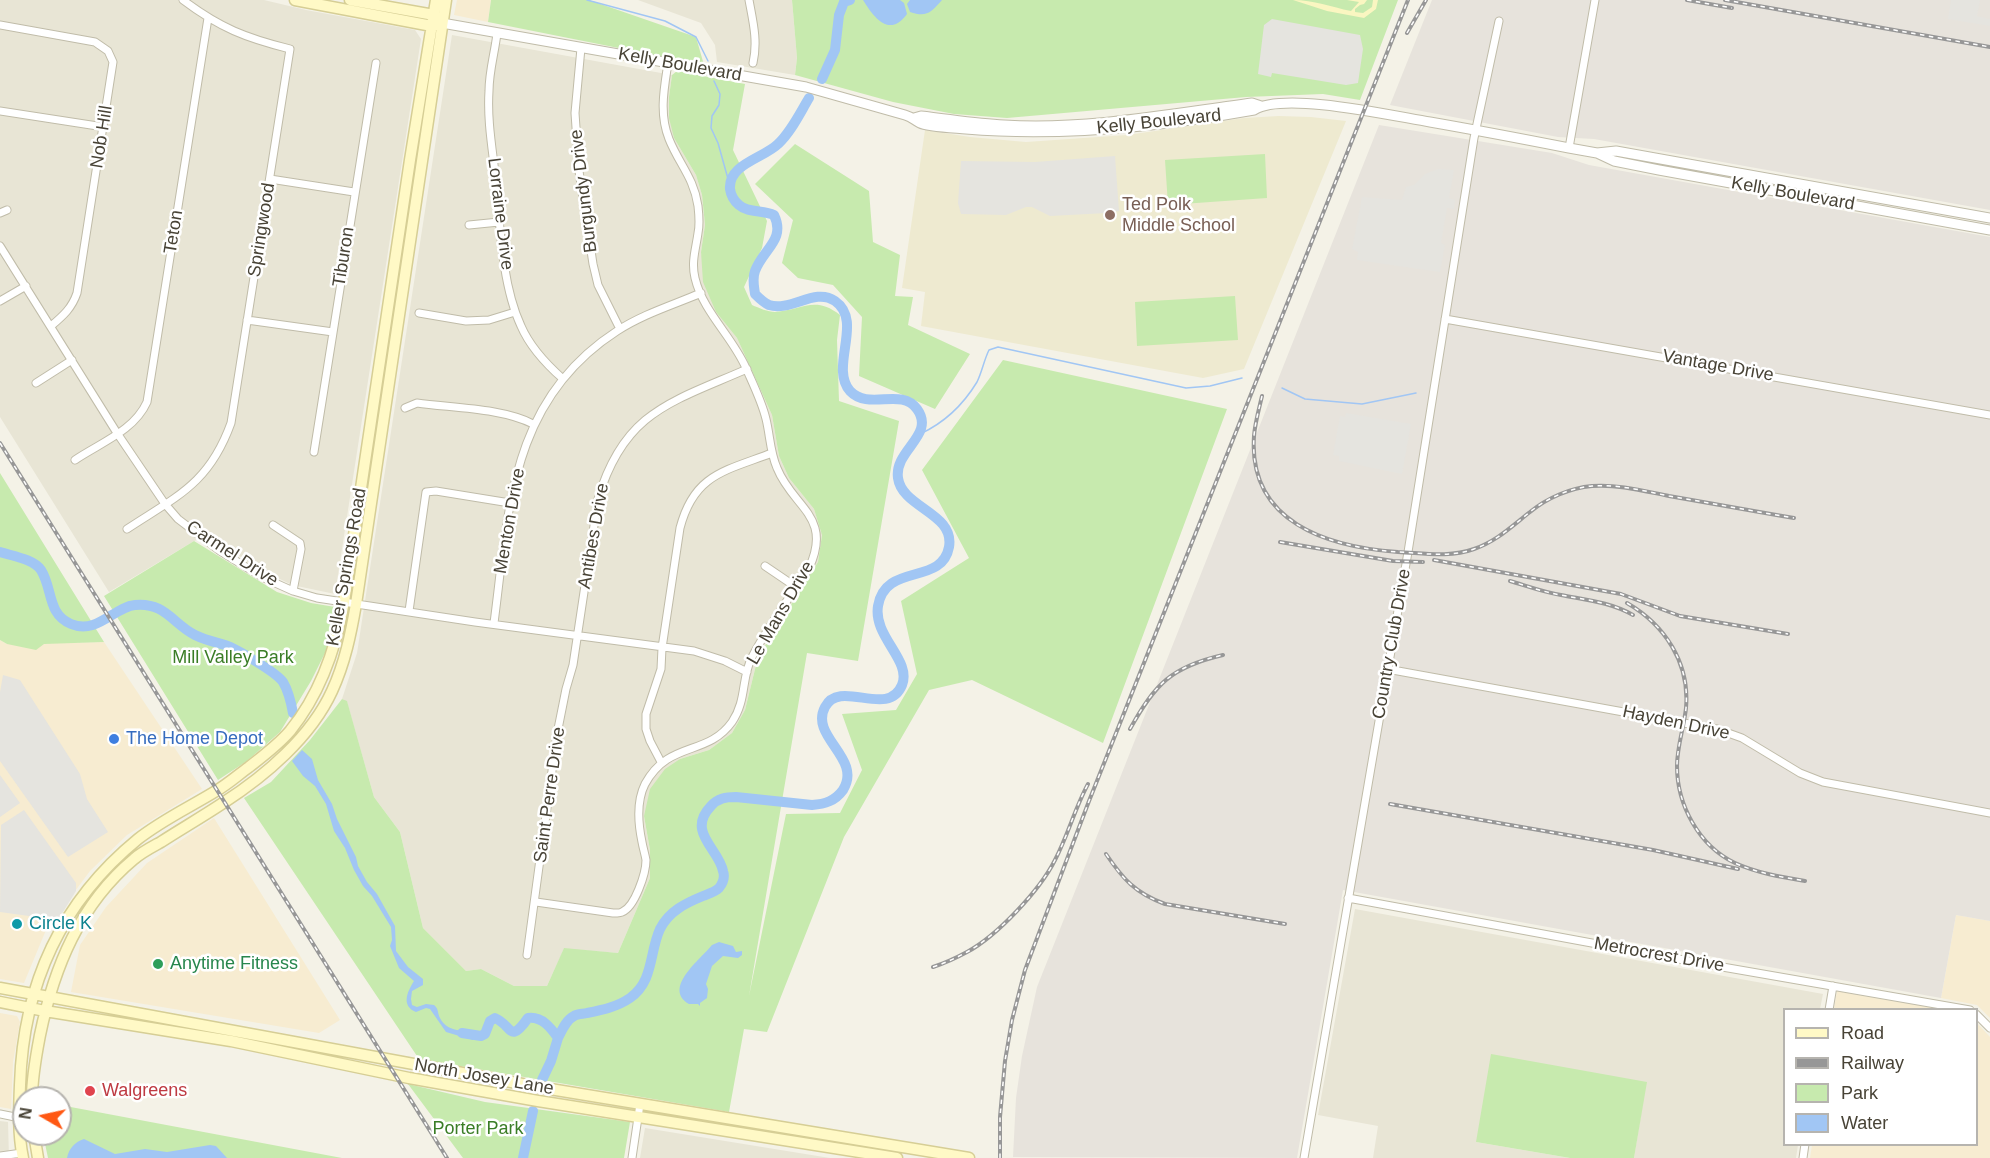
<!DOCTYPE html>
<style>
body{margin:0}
#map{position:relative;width:1990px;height:1158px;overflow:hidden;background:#f4f2e7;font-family:Arial,sans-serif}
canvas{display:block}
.legend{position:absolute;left:1783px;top:1008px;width:195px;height:138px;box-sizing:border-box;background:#fff;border:2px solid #b6b4af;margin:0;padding:8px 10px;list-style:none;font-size:18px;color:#484336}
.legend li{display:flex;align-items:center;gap:12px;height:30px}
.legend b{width:30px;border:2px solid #b6b4af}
.north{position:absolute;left:12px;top:1086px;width:60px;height:60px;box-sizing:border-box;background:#fff;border:2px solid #b6b4af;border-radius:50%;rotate:279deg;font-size:16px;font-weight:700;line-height:24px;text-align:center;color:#484336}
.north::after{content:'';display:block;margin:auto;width:21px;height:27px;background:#ff5813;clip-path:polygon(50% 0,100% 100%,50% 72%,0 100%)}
</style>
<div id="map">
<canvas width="1990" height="1158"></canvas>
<ul class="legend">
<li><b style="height:8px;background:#fff9c6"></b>Road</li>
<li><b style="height:8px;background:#979797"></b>Railway</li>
<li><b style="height:16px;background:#c7eaae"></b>Park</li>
<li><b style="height:16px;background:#a1c6f4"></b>Water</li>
</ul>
<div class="north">N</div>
</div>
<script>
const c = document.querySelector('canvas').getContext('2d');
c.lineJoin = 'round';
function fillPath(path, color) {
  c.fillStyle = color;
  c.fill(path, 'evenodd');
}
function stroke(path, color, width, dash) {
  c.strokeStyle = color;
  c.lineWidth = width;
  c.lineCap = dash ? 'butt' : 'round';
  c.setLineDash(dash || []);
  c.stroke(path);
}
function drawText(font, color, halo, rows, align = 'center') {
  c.font = font + ' Arial,sans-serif';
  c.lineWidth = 5;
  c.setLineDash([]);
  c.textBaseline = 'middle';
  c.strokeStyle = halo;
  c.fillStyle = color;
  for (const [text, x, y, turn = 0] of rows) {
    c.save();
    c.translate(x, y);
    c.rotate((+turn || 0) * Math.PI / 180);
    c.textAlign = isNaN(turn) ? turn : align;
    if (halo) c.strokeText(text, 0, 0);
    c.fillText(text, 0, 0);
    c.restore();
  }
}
const residential = new Path2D(`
 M0,0H264L306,10L415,30L421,39L335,594L292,585L252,565L210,535L194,541L109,592L0,417Z
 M638,0H792L797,58L795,75L717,62L715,45L701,23Z
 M452,35L672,75L669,97L674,138L696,175L702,195L705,225L701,252L716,312L737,338L772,415L779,456L789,478L814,509L822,534L818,562L758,657L745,710L732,733L709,750L680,759L644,816L650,850V878L618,953L564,949L547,986H514L481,969L466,971L423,928L400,832L374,797L347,702L342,699L357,653Z
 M1355,909L1823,994L1820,1009L1784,1010V1144L1798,1145L1796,1158H1634L1646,1082L1476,1142L1570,1158H1373L1378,1126L1318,1115Z
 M0,1121L8,1122L9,1158H0Z
 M645,1128L830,1158H640Z`);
const commercial = new Path2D(`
 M457,0H491L488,22L454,15Z
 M0,640L7,644L104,642L202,789L127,835L90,871L46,930L24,983L0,979Z
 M214,818L340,1020L319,1033L71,992L80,945L106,907L147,863Z
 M1956,915L1990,921V1018L1977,1005L1941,998Z
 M1837,991L1887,1000L1941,1009H1834Z
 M0,1013L17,1016L20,1022L13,1062L11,1109L0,1107Z
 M1977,1023L1990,1037V1158H1810L1812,1145L1976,1144Z`);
const industrial = new Path2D(`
 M1432,0H1990V210L1594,139L1558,137L1390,105Z
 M1379,125L1552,153L1589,165L1990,237V921L1956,915L1941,998L1343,890L1297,1158L1013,1157L1016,1098L1022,1056L1037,987Z`);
const education = new Path2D(`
 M1279,116L1311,117L1346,121L1244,369L1203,378L921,326L925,292L902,288L925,130L970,137L1026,142L1127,135L1244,118Z`);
const green = new Path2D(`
 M491,0H589L696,37L704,65L488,22Z
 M792,0H1398L1360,100L1323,94L1246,97L1007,118L954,114L893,102L795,75L797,58Z
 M677,71L745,84L733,150L767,221L762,248L744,287L752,305C759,308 768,312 775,312C802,310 815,295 840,315L837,340L839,401L899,421L858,661L807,653L749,996L786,814L840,813L862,770L842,714L896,710L917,674L901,601L969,558L922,470L1003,360L1227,409L1103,743L972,680L929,690L844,837L767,1032L744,1029L729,1112L419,1059L244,798L271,782L310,740L342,699L347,701L374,797L400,832L423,928L466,971L481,969L514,986H547L564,948L618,953L650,878V850L644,816L650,789L665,769L680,759L709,750L732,733L745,710L758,657L818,562L822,535L814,509L789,478L779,456L772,415L737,338L716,312L703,282L701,252L705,225L702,195L696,175L674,138L669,118V97L672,75Z
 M795,144L869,191L873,242L900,255L895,296L913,297L908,325L970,354L935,409L859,376L862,317L833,285L798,278L782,263L793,220L755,184Z
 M1265,154L1267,198L1168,205L1165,160Z
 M1235,296L1238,340L1137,346L1135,302Z
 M0,473L104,642L44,644L36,650L7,644L0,640Z
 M194,541L277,592L311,603L335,607L326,651L311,681L280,732L247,761L218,780L104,596Z
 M1491,1054L1647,1082L1634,1158H1570L1476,1142Z
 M408,1084L485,1102L630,1122L624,1158H463Z
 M60,1105L342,1158H48L43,1134H60Z`);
const sand = new Path2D(`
 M1293,0C1314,0 1331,7 1351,11L1359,2L1347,0H1367L1364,4L1360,5L1355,9V12L1363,13L1372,7L1373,0H1378L1376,9L1364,18L1327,11Z`);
const parking = new Path2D(`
 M1951,0H1980L1977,16L1990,19V26L1948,19Z
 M1272,19L1360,35L1363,49L1358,83L1346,85L1272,73L1271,77L1258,74L1264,25Z
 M1115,156L1119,211L1107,213L1050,216L1032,207H1026L1006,215L961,214L958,203L961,161L1035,162Z
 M1438,169L1454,170L1449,198L1455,200L1454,209L1447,208L1441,243L1445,245L1440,272L1357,260L1358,252L1352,249L1362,197L1402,200L1406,187L1414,185L1425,174Z
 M1346,413L1411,424L1402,474L1339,461V456L1333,455L1340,416L1345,417Z
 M3,675L20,680L80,774L87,799L108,832L68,857L0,761V692Z
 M0,775L20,803L0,817Z
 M24,810L76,883V891L58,920L0,912L1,825Z`);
const water = new Path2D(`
 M863,0H900L904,3L907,14C889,39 873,16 863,0Z
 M910,0H942C931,12 927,18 910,12L907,4Z
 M302,750L312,759L318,780L332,804L337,819L356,857L358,866L367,882L377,894L395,926L396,951L408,967L423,979V985L412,991L411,999L412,1005L417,1007L426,1004L434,1005C439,1009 437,1012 440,1018C447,1032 461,1030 474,1032L473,1040L446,1032L430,1009L426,1008L416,1012C401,1006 407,992 414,981L399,968L390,946L392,940L391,927L372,896L363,886L354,870L345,848L334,831L326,804L315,786L303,776L292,761Z
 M719,942L733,946L736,952L742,951V955L738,958L723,956L712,966L706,984L708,989L707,998L700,1003V1006L698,1004H689C662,988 701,959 712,945Z
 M84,1139L115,1154L145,1149L167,1152L210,1145L216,1146L227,1158H67C69,1148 75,1142 84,1139Z`);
const stream = new Path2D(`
 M587,0L665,21L696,37L708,61
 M714,81L720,94L719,105L712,116L711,128L718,143L730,186
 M1282,388L1305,399L1362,404L1416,393
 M920,434C944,423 963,405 977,382C982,372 984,360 989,350L998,347L1186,388L1210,386L1242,378`);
const river = new Path2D(`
 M822,79L835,50L839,15L844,2L850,0
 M0,552C12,556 34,559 41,570C53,589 47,614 71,624C97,635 114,607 135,605C165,602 173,624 195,635C205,640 215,642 225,645C237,649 277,673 283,682C289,692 291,702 293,713
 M462,1033L481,1036L485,1034L490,1021L495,1018C512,1025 509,1045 528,1018C542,1016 551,1028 558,1038L551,1061L542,1080
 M558,1038C562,1030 566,1020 574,1016C577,1014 583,1014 587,1013C602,1010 617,1007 630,998C654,981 649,953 660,929C669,911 686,903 703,896C708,894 715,892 719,888C723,883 725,877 723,871C719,849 686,832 711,806C718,798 726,797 736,797L812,805C825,804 835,801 843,790C863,758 809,737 825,707C840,678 888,719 902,685C912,660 873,637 878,606C885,562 942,586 949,547C955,513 902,508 898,478C894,450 936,435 917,409C901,387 869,411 850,391C829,367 864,321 835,301C815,287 791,312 769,305C764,303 759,298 755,294C754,286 752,279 755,271C763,249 786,240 774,215C763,210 748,213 739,205C734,201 731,196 730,189C728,164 764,158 778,144C791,132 800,113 809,98
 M523,1158L533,1111`);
const minor = new Path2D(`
 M749,0C753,22 758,41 753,63
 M0,25L95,42L108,51L113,62L77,293C72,308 63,316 51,326
 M497,33C495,52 489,71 489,91C487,122 493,152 496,182C500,227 502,285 521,326C530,347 546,364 563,379
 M581,48L575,113L579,171L593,264L598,285L620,329
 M0,111L104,127
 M1569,148L1595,0
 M270,179L354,192
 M0,213L7,210
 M469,225L499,222
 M0,246L117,433L165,504L178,519L220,551L262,577L293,591L317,598L475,622L694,651L725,661L747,672
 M0,301L26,286
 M419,313L466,321L489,320L515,312
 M1445,319L1990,415
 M247,320L333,332
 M36,383L72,360
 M405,408L417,403C452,408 502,408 533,424
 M314,452L376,63
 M75,460C100,443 134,431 147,402L208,18
 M273,525L300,543L301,549L293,591
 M127,529C177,496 209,484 231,423L290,49C246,38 220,28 183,0
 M765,566L796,587
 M409,611L426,492L436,491L510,503
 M494,623C509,509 510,400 617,331C643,314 673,305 701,293
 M1387,669L1717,729L1742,738L1800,773L1823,782L1990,813
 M661,762L650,741L646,729V714L661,669L662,648L680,528C694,474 725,471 772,453
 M1348,898L1711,965L1970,1010
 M536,902L613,913C614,913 621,913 622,912C635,907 646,873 646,860C645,854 643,848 642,842C638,823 636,802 645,784C669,740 707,757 732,722C747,700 741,678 752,657C768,626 790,597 809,568C833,516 793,508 777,468C770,452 770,435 766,419C762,402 753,384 746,368C732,336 703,312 695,278C691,262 696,248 698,233C700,224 699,215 698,206C694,178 679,164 669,139C659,114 664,89 668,63
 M527,955L557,734L566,689L573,665L598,499C624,411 672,402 747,369
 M1829,1010L1833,986
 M1976,1014L1990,1028
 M0,1114L20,1118
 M0,1156L22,1153
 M632,1158L640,1104
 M1304,1158L1408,552L1474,138L1499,21
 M1803,1158L1805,1144`);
const tertiary = new Path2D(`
 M442,23L806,87L905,115C912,117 914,120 920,123C928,127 956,128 966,129C1062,137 1159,127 1254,110C1284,91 1393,116 1430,122C1476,130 1523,139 1569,148L1597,153L1614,161L1659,170L1990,230
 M914,118L921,116C949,119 977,124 1004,125C1087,130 1170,114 1252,103L1261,106
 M1597,153L1616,151L1990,218`);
const secondary = new Path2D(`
 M295,0L432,26L436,25
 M350,0L434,15L438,19
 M0,988L544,1088L969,1158
 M0,1002L45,1011L231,1041L409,1078L538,1101L897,1158
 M32,1098C32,1076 36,1056 40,1035C54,967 80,904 134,859C142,852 152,847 161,842C181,829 202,817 223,803C265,776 311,737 332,691C345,663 351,633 356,604L446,0
 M34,1134L38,1158
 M23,1158C18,1135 19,1109 20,1085C23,986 61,902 138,839C162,820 190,807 216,791C228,784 238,775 249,767C263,756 278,745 290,731C320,694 336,648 344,602L410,160L436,0`);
const rail = new Path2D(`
 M1687,0L1732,8
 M1725,0L1990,47
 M1407,33L1426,0
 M1262,396C1259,409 1255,423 1254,436C1248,522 1327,547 1398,552C1423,553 1449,558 1474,549C1497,541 1512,526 1530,512C1547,498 1570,488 1592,486C1618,484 1644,491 1669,496C1710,503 1752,511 1794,518
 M0,443L447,1158
 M1280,542L1393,561L1423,562
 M1434,560L1621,594L1680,616L1788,634
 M1510,581C1527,586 1543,592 1561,595C1586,600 1610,602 1633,615
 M1627,603C1665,625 1690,663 1686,708C1684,727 1677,747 1677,766C1677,805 1699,846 1735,863C1757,873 1781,877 1805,881
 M1130,729C1155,684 1171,667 1223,655
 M1390,804L1653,850L1738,869
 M1106,854C1123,879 1135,893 1165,904L1285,924
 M933,967C945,963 956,958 967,952C997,936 1040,890 1055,860C1068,835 1075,808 1088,784
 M1000,1158V1117L1005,1061L1012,1020L1025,970L1089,801L1408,0`);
const markers = [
 [1110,215,6,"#8d6e63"],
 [114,739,6,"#3f7fe0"],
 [17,924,6,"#0f9aa8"],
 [158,964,6,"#2e9e5b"],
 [90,1091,6,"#e0444e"]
];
const streetNames = [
 ["Kelly Boulevard",680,65,10],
 ["Kelly Boulevard",1159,122,-6],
 ["Nob Hill",102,137,-81],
 ["Burgundy Drive",584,191,-97],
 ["Kelly Boulevard",1793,194,10],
 ["Lorraine Drive",500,214,83],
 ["Springwood",262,230,-81],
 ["Teton",174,232,-81],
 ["Tiburon",344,257,-81],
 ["Vantage Drive",1718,366,10],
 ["Menton Drive",510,521,-80],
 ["Antibes Drive",594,536,-80],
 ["Carmel Drive",232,554,33],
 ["Keller Springs Road",347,567,-80],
 ["Le Mans Drive",781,613,-60],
 ["Country Club Drive",1392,644,-80],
 ["Hayden Drive",1676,723,12],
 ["Saint Perre Drive",550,795,-82],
 ["Metrocrest Drive",1659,955,10],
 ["North Josey Lane",484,1077,10]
];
const educationNames = [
 ["Ted Polk",1122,205],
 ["Middle School",1122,226]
];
const parkNames = [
 ["Mill Valley Park",233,658],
 ["Porter Park",478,1129]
];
const shopNames = [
 ["The Home Depot",126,739]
];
const cultureNames = [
 ["Circle K",29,924]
];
const leisureNames = [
 ["Anytime Fitness",170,964]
];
const healthNames = [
 ["Walgreens",102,1091]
];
fillPath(residential, '#e8e5d5');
fillPath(commercial, '#f7ecd1');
fillPath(industrial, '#e7e3dc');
fillPath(education, '#eeead0');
fillPath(green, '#c7eaae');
fillPath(sand, '#faf6c1');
fillPath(parking, '#e5e4df');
fillPath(water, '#a1c6f4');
stroke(stream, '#a1c6f4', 1.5);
stroke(river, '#a1c6f4', 10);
stroke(minor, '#c0bca9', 9);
stroke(tertiary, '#c0bca9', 11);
stroke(secondary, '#d6ce95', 13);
stroke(minor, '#fff', 7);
stroke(tertiary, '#fff', 9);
stroke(secondary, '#fff9c6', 10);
stroke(rail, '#979797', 4);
stroke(rail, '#fff', 1.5, [4.5]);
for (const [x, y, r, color] of markers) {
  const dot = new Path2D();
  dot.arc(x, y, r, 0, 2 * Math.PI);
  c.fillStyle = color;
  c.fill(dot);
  stroke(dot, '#fff', 2);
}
drawText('18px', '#484336', '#fff', streetNames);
drawText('18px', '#785e54', '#fff', educationNames, 'left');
drawText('18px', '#3a7d26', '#fff', parkNames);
drawText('18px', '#366cbe', '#fff', shopNames, 'left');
drawText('18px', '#0d838f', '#fff', cultureNames, 'left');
drawText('18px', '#27864d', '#fff', leisureNames, 'left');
drawText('18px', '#be3a42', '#fff', healthNames, 'left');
</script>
